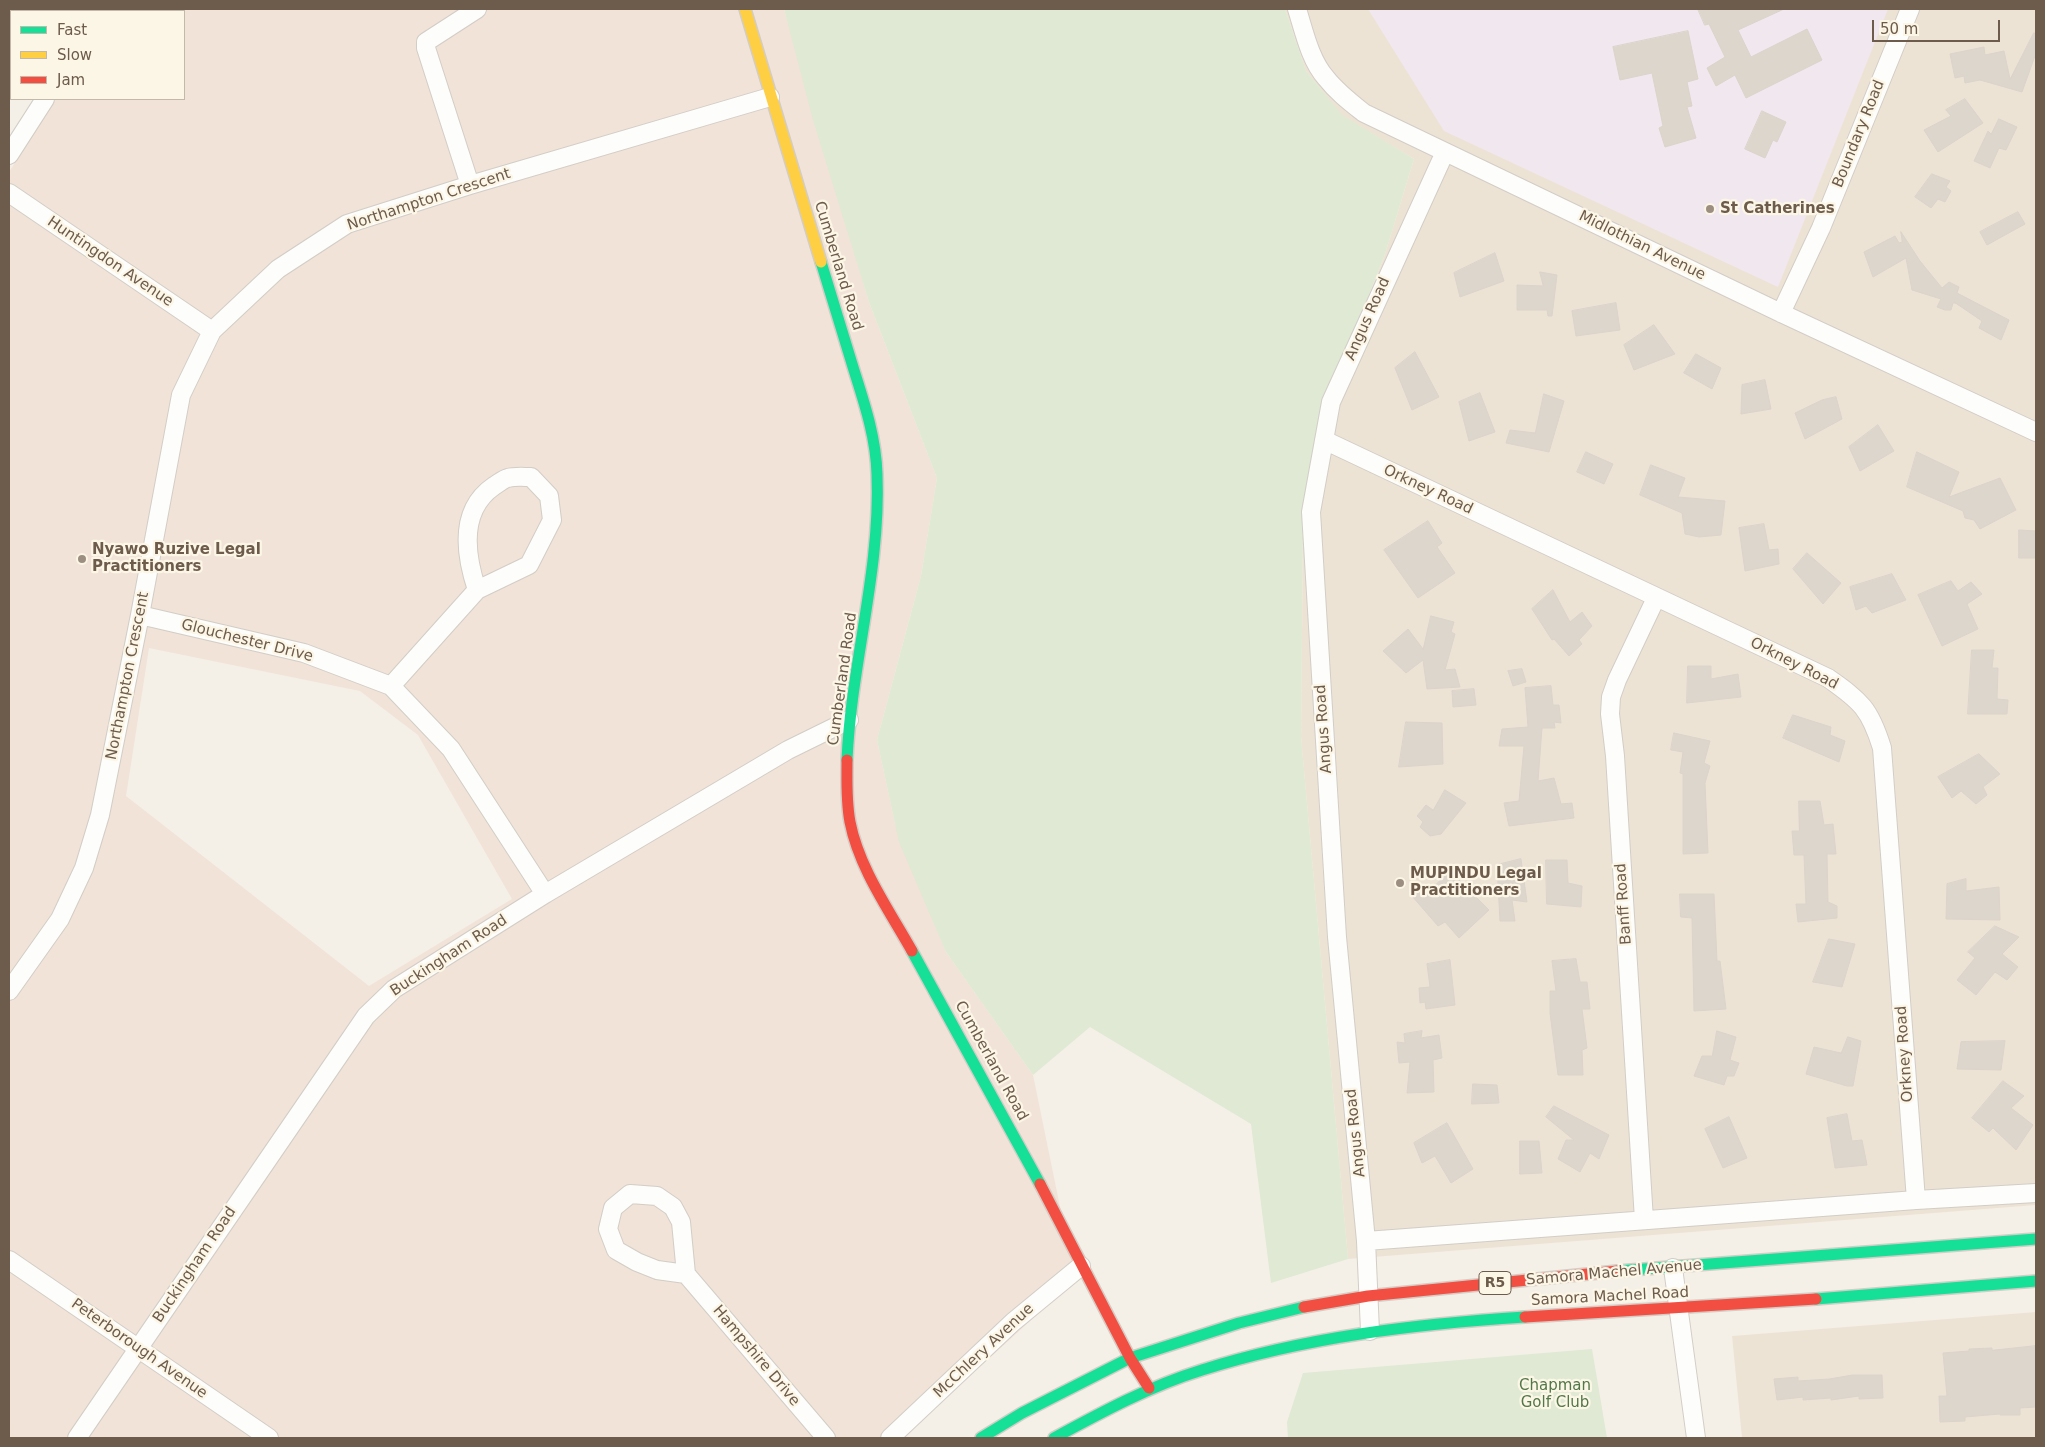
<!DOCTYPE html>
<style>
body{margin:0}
#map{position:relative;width:2045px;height:1447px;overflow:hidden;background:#f4f0e7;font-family:"DejaVu Sans",sans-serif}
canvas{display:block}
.frame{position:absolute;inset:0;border:10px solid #6d5b4b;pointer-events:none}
.legend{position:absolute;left:10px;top:10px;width:175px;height:90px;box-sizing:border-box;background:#fcf6e7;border:1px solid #c3b8a9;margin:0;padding:6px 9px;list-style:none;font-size:15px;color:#6d5b4b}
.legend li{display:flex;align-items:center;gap:10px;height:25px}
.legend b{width:25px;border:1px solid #c3b8a9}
.scale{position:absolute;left:1872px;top:20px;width:128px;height:22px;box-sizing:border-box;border:2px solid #6d5b4b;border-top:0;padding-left:6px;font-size:15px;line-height:18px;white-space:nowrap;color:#6d5b4b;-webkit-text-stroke:4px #fcf6e7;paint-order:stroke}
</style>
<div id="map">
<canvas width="2045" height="1447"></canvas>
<div class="frame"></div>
<ul class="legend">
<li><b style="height:6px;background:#16e098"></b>Fast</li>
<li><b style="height:6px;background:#ffcf43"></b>Slow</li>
<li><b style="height:6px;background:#f24e42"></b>Jam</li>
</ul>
<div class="scale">50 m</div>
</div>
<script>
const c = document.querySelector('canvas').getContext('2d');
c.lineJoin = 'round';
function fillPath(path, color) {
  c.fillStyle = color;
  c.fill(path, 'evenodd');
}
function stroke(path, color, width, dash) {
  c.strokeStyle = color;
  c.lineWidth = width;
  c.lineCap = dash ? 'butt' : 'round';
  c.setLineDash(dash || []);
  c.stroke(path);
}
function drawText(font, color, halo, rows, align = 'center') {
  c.font = font + ' "DejaVu Sans",sans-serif';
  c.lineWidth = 4.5;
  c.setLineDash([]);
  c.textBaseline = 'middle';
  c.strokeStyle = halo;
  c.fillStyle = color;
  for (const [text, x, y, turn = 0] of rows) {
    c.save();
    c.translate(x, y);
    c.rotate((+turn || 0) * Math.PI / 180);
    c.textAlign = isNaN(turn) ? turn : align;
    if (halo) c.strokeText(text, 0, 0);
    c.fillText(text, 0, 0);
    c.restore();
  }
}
const residential = new Path2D(`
 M1285,9H2036V1205L1348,1259L1301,737L1303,521L1328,400L1385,254L1414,159L1342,116L1306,71Z
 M2036,1312V1438H1742L1732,1336Z`);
const commercial = new Path2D(`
 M114,9H784L869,302L937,478L921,576L877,740L895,823L946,952L1033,1075L1075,1280L902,1438H9V172L56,99H184V11H112ZM149,648L360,691L418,735L512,899L369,986L126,796Z`);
const education = new Path2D(`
 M1368,9H1888L1778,287L1444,131Z`);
const green = new Path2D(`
 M784,9H1285L1306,71L1342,115L1414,159L1385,254L1328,400L1303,521L1301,737L1348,1259L1271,1283L1251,1124L1090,1027L1033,1075L946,952L899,842L877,740L921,576L937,478L869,302L813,120Z
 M1592,1349L1607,1438H1288L1287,1422L1303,1373Z`);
const building = new Path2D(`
 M1698,9H1784L1738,30L1751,57L1807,29L1822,60L1746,98L1735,75L1716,86L1707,68L1725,57L1709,24L1705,25Z
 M1688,31L1698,79L1687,82L1692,106L1687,107L1696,138L1665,147L1659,128L1663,126L1652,73L1620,80L1613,47Z
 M2034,33L2036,34V53L2022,92L1980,80L1965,83L1964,76L1955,78L1950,54L1984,47L1985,55L2004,51L2010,79Z
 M1965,99L1983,123L1938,152L1924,130L1951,116L1946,110Z
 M1762,111L1786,122L1777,142L1773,140L1765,158L1745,149Z
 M1999,119L2017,127L2006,150L1999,148L1990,168L1974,161L1988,131L1991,134Z
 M1932,174L1950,181L1946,187L1951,191L1945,202L1938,199L1931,208L1915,197Z
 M2018,212L2025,224L1987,245L1980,232Z
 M1901,232L1920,261L1942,288L1949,282L1959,287L1957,293L2009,320L2001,340L1979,328L1982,321L1954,302L1956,303H1953L1951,310H1945L1937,307L1941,299L1912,290L1906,258L1873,277L1864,252L1895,236L1899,243L1902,242Z
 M1495,253L1504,281L1460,297L1454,273Z
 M1540,272L1557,275L1552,316H1548L1547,310H1517V285L1543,286Z
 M1616,303L1620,330L1576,336L1572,311Z
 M1654,325L1675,354L1634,370L1624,345Z
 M1415,352L1439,397L1412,410L1395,368Z
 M1696,354L1721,368L1712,389L1684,373Z
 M1765,380L1771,409L1741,414L1742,385Z
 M1480,393L1495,432L1469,441L1459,402Z
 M1544,394L1564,401L1549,452L1506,443L1510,430L1535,433Z
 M1836,397L1842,419L1805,439L1795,413L1822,400Z
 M1878,425L1894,451L1860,471L1849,447Z
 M1586,452L1613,464L1604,484L1577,472Z
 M1917,452L1959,472L1949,497L2000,478L2016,510L1980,529L1974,520L1965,518L1963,511L1907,487Z
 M1651,465L1685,478L1678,497L1725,501L1721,535L1699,537L1685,534L1682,513L1640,495Z
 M1428,521L1442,543L1437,547L1455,573L1418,598L1384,550Z
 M1764,524L1769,550L1778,549L1779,564L1745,571L1739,528Z
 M2019,530L2036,531V558H2019Z
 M1807,553L1841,583L1823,604L1793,569Z
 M1892,574L1906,600L1872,613L1866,606L1856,610L1850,587Z
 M1951,581L1958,591L1971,582L1982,594L1967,604L1978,629L1942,646L1918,595Z
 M1553,590L1570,622L1582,612L1592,626L1579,640L1582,644L1569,656L1554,639L1552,640L1532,609Z
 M1431,616L1454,622L1451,632L1455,634L1445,670L1455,669L1460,687L1427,689L1423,660L1406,673L1383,651L1408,629L1423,649Z
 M1972,650H1994L1992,668H1998L1997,699L2008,700L2007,714H1968Z
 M1688,666H1711V679L1738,674L1741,697L1687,703Z
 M1522,669L1526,682L1513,686L1508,671Z
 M1551,686L1553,705H1559L1561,723L1554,722L1555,728H1542L1538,781L1554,778L1561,804L1572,803L1574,818L1509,826L1504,803L1519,801L1524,746H1499L1502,729L1528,727L1525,688Z
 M1474,689L1476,705L1453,707L1452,691Z
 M1793,715L1831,727L1830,735L1845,741L1839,762L1783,738Z
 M1406,722L1442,723L1443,764L1399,767Z
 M1674,733L1710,741L1704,763L1710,766L1705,783L1708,853L1683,854V774L1680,773L1683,752L1671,750Z
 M1979,754L2000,774L1983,787L1987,795L1976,804L1961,791L1952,798L1938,777Z
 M1445,790L1466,803L1441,834L1430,836L1420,827L1423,822L1417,816L1426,805L1433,810Z
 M1799,801H1820L1824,825L1833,824L1836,854H1827L1828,902L1837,906V918L1798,922L1796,904H1806L1804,855H1794L1792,831H1799Z
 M1521,859L1527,902L1512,900L1515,921H1500L1497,865Z
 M1546,860H1567L1568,883L1582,886L1581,907L1547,904Z
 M1450,871L1489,910L1459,938L1445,922L1438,926L1412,896L1425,886L1431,889Z
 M1966,879V891L1999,887L2000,920L1946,919L1947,884Z
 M1680,894H1714L1717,961H1720L1726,1009L1694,1011L1692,918L1681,917Z
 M1995,926L2019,937L2002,954L2018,967L2007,980L1995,972L1976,995L1957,980L1975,958L1968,952Z
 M1829,939L1855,944L1842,987L1813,982Z
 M1576,959L1580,982H1587L1590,1009H1582L1587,1048L1582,1050L1583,1075H1558L1550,1013V991H1556L1552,961Z
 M1450,960L1455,1005L1426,1009L1425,1002L1420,1003L1419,988L1430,987L1427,964Z
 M1422,1031L1421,1038L1439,1035L1442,1058L1433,1060L1434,1092L1407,1093L1410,1062L1399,1063L1397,1042L1405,1043L1404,1034Z
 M1717,1031L1736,1037L1730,1060L1739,1063L1734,1076H1727L1724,1085L1694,1076L1702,1056H1712Z
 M1848,1037L1861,1041L1853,1086H1847L1806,1074L1814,1047L1841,1053Z
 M2005,1041L2001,1070L1957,1069L1961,1042Z
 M2003,1081L2024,1096L2011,1108L2033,1125L2016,1150L1993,1128L1989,1132L1972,1118Z
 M1473,1084L1497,1085L1499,1103L1472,1104Z
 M1554,1106L1609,1135L1599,1159L1590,1153L1580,1172L1558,1159L1566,1140H1574L1546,1117Z
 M1847,1114L1852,1141L1862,1140L1867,1165L1835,1168L1827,1118Z
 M1729,1117L1747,1158L1723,1168L1705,1129Z
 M1447,1123L1473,1169L1451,1183L1435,1156L1422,1163L1414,1143Z
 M1520,1141H1539L1542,1173L1520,1174Z
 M2036,1346V1407L2020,1408V1415H2000V1414L1965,1417V1421L1940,1422L1939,1396H1947L1943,1353L1969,1351V1349L1992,1348V1350Z
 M1853,1375H1882L1883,1398L1859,1399V1396L1831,1400V1398L1803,1400V1397L1777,1400L1774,1379L1798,1377V1381L1829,1379Z`);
const street = new Path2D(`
 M1297,9C1304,31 1310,60 1326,78C1337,92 1350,102 1364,113L1781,313L2036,432
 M102,11L104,9
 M9,155L45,99
 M470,185L426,48V42L477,9
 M9,193L212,331
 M1781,313L1821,228L1910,9
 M1324,440L1828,678C1861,701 1870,709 1882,748L1916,1200
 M140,615L304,653L391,686L451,749L545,894
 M391,686L477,590L529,565L552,520L549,496L531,477C524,477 515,476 508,478C503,479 498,484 494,486C459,510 465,554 477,590
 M9,991L60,919L84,868L100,815L140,615L181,395L212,331L278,269L347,224L470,185L770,97
 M1644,1220L1615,756L1610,714L1611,697L1617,680L1656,598
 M1366,1241L1916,1200L2036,1193
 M9,1260L269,1438
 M1673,1268L1696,1438
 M686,1274L657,1270L637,1262L616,1250L608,1229L613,1208L630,1194L657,1196L673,1207L681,1222L686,1274L826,1438
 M1370,1331L1366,1241L1337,937L1311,512L1331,402L1445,152
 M77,1438L366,1016L394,989L545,894L788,750L849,720
 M890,1438L1013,1322L1081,1266`);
const fast = new Path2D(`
 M26,11L27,9
 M821,262C832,297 842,332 853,367C864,402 876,437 877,474C881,571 851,664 847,760
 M912,951L1040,1184
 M1618,1271L2036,1239
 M1816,1299L2036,1281
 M981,1438L1022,1413L1130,1358L1239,1323L1304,1307
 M1054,1438C1102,1412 1150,1386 1202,1370C1306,1337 1416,1324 1525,1317`);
const slow = new Path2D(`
 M745,9L821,262
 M9,36L11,33`);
const jam = new Path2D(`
 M847,760C847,781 846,801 850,822C859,868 889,910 912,951
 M1040,1184L1130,1358L1149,1388
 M1304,1307L1368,1296L1618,1271
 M1525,1317L1816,1299`);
const markers = [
 [1710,209,5,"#9c8f82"],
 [82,559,5,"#9c8f82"],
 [1400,883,5,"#9c8f82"]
];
const shields = [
 [1495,1283,32]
];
const shieldNames = [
 ["R5",1495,1283]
];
const streetNames = [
 ["Boundary Road",1859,134,-68],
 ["Northampton Crescent",429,200,-18],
 ["Midlothian Avenue",1642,246,26],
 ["Huntingdon Avenue",110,262,34],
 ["Cumberland Road",838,266,73],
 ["Angus Road",1368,319,-66],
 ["Orkney Road",1428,490,25],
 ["Glouchester Drive",247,641,14],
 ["Orkney Road",1794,664,27],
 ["Northampton Crescent",128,676,-79],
 ["Cumberland Road",843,679,-82],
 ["Angus Road",1324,729,-94],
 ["Banff Road",1624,904,-94],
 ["Buckingham Road",449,956,-33],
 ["Orkney Road",1905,1054,-94],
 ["Cumberland Road",991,1061,61],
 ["Angus Road",1356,1133,-96],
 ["Buckingham Road",195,1265,-56],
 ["Samora Machel Avenue",1614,1273,-5],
 ["Samora Machel Road",1610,1297,-3],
 ["Peterborough Avenue",139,1349,35],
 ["McChlery Avenue",984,1351,-43],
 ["Hampshire Drive",756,1356,50]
];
const poiNames = [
 ["St Catherines",1720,209],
 ["Nyawo Ruzive Legal",92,550],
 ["Practitioners",92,567],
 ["MUPINDU Legal",1410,874],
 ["Practitioners",1410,891]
];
const parkNames = [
 ["Chapman",1555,1386],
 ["Golf Club",1555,1403]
];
fillPath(residential, '#ede3d5');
fillPath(commercial, '#f1e3d8');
fillPath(education, '#f1e7ef');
fillPath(green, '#dfe9d3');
fillPath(building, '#ddd6cd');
stroke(building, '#dcd4ca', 1);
stroke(street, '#d2cdc6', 20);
stroke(fast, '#d3cdc6', 14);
stroke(slow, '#d3cdc6', 14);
stroke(jam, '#d3cdc6', 14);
stroke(street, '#fdfdfb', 18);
stroke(fast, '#16e098', 11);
stroke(slow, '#ffcf43', 11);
stroke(jam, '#f24e42', 11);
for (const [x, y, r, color] of markers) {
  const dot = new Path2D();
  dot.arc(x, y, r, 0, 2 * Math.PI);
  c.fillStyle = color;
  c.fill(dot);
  stroke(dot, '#fcf6e7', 2);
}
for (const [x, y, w] of shields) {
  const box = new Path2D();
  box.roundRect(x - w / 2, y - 11.5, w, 23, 4);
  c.fillStyle = '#fcf6e7';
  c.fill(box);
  stroke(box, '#6d5b4b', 1);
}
drawText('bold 14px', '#6d5b4b', null, shieldNames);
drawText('15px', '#6d5b4b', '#fcf6e7', streetNames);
drawText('bold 15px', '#6d5b4b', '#fcf6e7', poiNames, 'left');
drawText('15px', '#527848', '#fcf6e7', parkNames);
</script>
